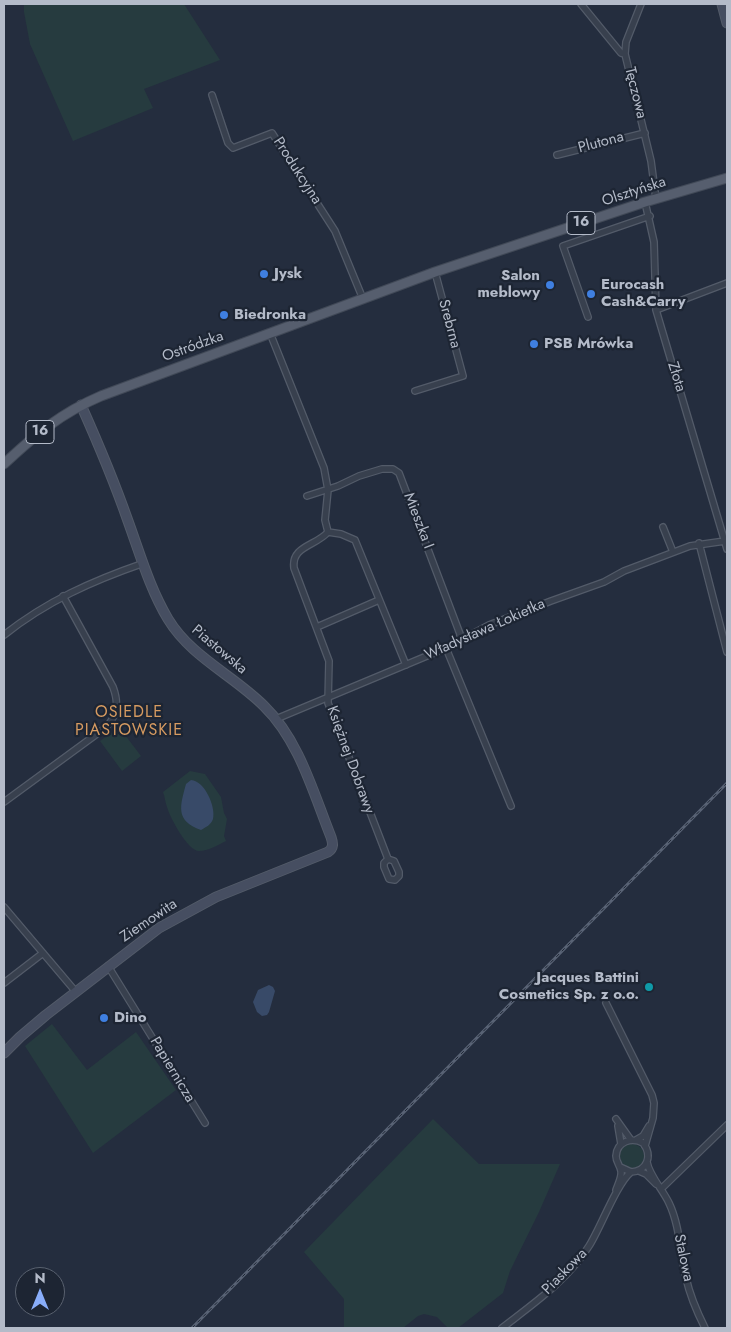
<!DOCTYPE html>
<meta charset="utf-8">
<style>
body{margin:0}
#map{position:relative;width:731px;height:1332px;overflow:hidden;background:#242d3e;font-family:Jost,sans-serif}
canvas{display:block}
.frame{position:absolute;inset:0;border:5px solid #b4bbc9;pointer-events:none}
.north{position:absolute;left:15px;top:1267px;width:50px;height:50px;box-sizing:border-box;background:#1d2533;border:1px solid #59616f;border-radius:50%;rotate:0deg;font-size:14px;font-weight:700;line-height:20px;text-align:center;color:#b4bbc9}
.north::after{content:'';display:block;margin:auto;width:18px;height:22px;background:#88adfa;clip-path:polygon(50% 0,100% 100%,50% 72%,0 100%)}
</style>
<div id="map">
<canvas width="731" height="1332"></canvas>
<div class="frame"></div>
<div class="north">N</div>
</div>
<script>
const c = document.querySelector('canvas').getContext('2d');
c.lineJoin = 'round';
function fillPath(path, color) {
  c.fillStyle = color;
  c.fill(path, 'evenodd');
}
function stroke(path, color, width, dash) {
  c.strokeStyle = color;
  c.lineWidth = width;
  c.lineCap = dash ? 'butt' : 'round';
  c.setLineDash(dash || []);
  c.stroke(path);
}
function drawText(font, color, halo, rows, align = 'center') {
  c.font = font + ' Jost,sans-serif';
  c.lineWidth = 4.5;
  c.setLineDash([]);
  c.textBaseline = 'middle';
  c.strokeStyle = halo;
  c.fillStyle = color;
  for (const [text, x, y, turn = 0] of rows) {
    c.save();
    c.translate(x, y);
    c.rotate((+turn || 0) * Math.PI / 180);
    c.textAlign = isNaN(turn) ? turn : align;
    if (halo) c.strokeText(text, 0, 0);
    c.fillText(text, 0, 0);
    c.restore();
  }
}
const green = new Path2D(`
 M24,4H184L220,60L144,89L153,108L73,141L30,44L24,12Z
 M119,727L141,756L122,771L100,741Z
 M190,771L205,774L221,797L224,813L227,819L224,836L226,841C218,845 208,851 199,851C188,851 170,818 167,807C165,802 165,797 163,792Z
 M52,1024L87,1070L136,1032L176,1090L93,1153L25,1046Z
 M433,1119L479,1164H560L539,1212L510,1271L503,1293L458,1328H448L437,1317L424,1314L418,1316L403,1328H344V1299L304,1252Z
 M620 1156a12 12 0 1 1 24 0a12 12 0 1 1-24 0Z`);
const water = new Path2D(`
 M191,780C205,781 216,807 213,819C211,825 206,827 201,830C175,821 180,806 186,784Z
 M269,985L273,987L275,991L269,1012L267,1015L262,1016L257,1012L253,1002L258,990Z`);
const street = new Path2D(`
 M581,4L621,53L625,54
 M641,4L626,42L625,54L651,161L656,199
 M212,95L228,143L233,148L272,133L335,231L363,299
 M557,155L645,133
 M645,202L654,242L656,310L727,549
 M656,310L727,283
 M588,317L563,246L650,216
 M270,333L324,468L328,490L325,520L328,532
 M415,391L463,376L435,272
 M307,496L338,486L359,476L382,469H393L399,473L460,634V642
 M663,527L673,552
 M699,543L727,652
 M317,627L379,600
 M4,635C47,601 92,581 144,563
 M446,648L511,806
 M276,719L446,648L489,625L551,601L604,582L624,571L690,546L725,541
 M4,802L105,728C118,716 119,703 113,687L63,596
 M388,859L328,703L329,661L294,568C291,546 316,546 328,532L341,534L355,540L406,665
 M388,859L394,861L399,872V876L395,880L389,879L384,867V863Z
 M4,907L76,992
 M108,966L205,1123
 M4,983L43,953
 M606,1003L652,1095L654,1103L653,1118L645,1146
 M616,1119L631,1140
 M618,1126L621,1144
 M636,1140L643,1136L649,1126
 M647,1162C649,1175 663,1190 669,1203C680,1226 680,1253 686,1278C690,1296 697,1312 705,1328
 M639,1171L646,1174L656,1184
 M661,1189L727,1125
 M616,1190C618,1184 622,1177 621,1171C620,1165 616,1162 616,1156C617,1141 632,1137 643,1143C653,1156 647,1171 631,1172L620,1167
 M502,1328C533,1304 568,1280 589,1246C600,1229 617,1183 631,1172`);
const secondary = new Path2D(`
 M722,4L727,23
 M4,1053L20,1037L46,1015L159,928L216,897L328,852C334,848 333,843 331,837C313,792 299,740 264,706C233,675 191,657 168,619C150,589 140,554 128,521C114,481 98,443 81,405`);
const primary = new Path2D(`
 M4,464C35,435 61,413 101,396L435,272L645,202L727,178`);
const rail = new Path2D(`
 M192,1328L727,783`);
const markers = [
 [264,274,5,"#3f7fe0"],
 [550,285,5,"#3f7fe0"],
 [591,294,5,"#3f7fe0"],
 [224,315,5,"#3f7fe0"],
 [534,344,5,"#3f7fe0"],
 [649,987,5,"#0f9aa8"],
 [104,1018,5,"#3f7fe0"]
];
const shields = [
 [581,223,28],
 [40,432,28]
];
const shieldNames = [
 ["16",581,223],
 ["16",40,432]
];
const streetNames = [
 ["Tęczowa",635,93,76],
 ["Plutona",601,143,-15],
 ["Produkcyjna",297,171,57],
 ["Olsztyńska",634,192,-18],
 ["Srebrna",449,324,75],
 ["Ostródzka",193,347,-20],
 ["Złota",676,377,73],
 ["Mieszka I",418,521,69],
 ["Władysława Łokietka",485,630,-24],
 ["Piastowska",219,650,40],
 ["Księżnej Dobrawy",350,760,70],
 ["Ziemowita",149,921,-34],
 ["Papiernicza",172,1070,59],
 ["Stalowa",683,1258,78],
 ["Piaskowa",565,1272,-46]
];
const poiNames = [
 ["Jysk",274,274],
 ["Salon",540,276,"right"],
 ["meblowy",540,293,"right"],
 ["Eurocash",601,285],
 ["Cash&Carry",601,302],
 ["Biedronka",234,315],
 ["PSB Mrówka",544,344],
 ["Jacques Battini",639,978,"right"],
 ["Cosmetics Sp. z o.o.",639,995,"right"],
 ["Dino",114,1018]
];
const neighbourhoodNames = [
 ["OSIEDLE",129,713],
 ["PIASTOWSKIE",129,731]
];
fillPath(green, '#263b3f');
fillPath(water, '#384a68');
stroke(street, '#535b69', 8);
stroke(secondary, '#535b69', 11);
stroke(primary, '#414957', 11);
stroke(street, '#38404e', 5.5);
stroke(secondary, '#464e61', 9);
stroke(primary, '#565e6e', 9);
stroke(rail, '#596375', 3);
stroke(rail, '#1d2533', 1, [4]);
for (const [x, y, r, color] of markers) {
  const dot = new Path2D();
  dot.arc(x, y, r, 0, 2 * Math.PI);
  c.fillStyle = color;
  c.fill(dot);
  stroke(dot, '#1d2533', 2);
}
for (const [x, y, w] of shields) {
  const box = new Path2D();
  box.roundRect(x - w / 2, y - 11.5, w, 23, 4);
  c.fillStyle = '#1d2533';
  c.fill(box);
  stroke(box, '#b4bbc9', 1);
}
drawText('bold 14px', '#b4bbc9', null, shieldNames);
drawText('15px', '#b4bbc9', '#1d2533', streetNames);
drawText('bold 15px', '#b4bbc9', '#1d2533', poiNames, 'left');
c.letterSpacing = '1px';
drawText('16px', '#d79b61', '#1d2533', neighbourhoodNames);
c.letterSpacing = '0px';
</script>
